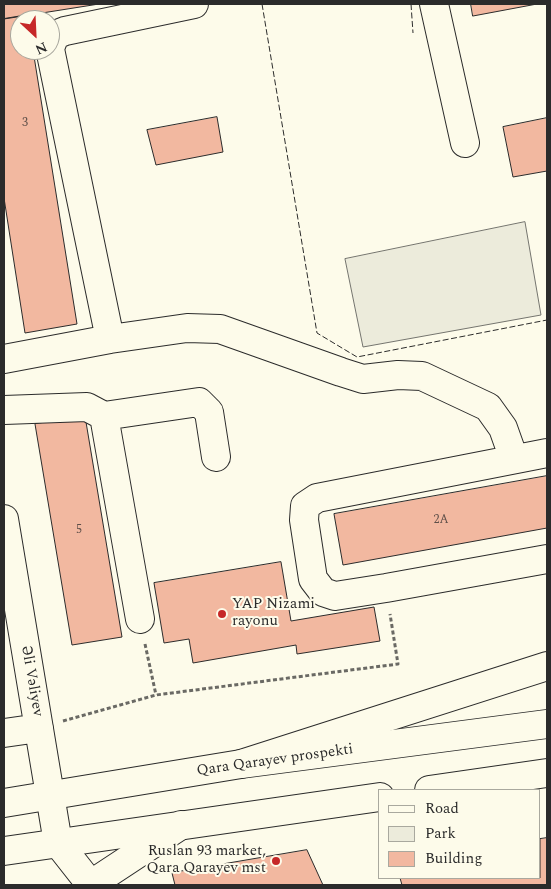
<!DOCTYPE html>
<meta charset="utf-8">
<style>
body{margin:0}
#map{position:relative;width:551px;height:889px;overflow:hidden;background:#fdfbea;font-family:Spectral,serif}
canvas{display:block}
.frame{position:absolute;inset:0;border:5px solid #2b2b2b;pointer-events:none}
.legend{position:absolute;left:378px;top:789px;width:162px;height:90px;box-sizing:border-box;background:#fdfbea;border:1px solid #a9a89e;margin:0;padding:6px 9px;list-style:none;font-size:15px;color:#2b2b2b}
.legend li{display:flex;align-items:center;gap:10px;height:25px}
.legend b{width:25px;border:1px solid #a9a89e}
.north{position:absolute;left:10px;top:10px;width:50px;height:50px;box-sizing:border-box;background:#fdfbea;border:1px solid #a9a89e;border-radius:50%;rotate:155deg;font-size:14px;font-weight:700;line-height:20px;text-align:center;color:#2b2b2b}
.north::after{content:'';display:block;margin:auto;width:18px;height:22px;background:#c62828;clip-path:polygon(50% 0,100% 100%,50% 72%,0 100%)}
</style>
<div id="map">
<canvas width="551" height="889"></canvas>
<div class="frame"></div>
<ul class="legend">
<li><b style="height:6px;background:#fdfbea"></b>Road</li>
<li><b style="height:14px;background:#ecebdb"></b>Park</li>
<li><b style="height:14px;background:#f2b8a0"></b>Building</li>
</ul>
<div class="north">N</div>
</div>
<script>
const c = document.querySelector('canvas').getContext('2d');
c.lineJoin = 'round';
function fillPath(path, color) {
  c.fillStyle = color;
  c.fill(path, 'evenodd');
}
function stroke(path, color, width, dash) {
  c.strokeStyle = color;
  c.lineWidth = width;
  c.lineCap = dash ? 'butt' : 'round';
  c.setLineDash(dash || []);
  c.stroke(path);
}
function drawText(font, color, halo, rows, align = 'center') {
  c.font = font + ' Spectral,serif';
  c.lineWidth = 4;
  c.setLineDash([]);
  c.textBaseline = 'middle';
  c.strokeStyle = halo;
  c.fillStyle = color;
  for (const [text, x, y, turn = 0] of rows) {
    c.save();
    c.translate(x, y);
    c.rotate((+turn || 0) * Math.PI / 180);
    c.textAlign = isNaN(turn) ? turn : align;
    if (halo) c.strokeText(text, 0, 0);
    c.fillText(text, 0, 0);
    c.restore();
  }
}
const green = new Path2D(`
 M525,222L541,315L363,347L345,259Z`);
const building = new Path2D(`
 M4,4H99L4,19Z
 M471,4H537L473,16Z
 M28,15L29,20H20V50H33L77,324L25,333L4,198V19Z
 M217,117L223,152L156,165L147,130Z
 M547,118V171L513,177L503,127Z
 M85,416L122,637L72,645L35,424Z
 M547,476V528L343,565L334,514Z
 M281,562L291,621L374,607L380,641L297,654L296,645L193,663L189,639L164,643L154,583Z
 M547,838V885H402L400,878H540V839Z
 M307,850L323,885H175L172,873Z`);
const path = new Path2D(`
 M145,644L156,695
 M63,721L156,695L398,664L390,614`);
const minor = new Path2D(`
 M434,4L465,143
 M50,48L55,35L65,31L194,4
 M50,49L110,339
 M4,359L110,339L187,328L220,329L341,372L363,379L398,375L422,376L488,407L503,428L514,459
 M4,410L87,407L104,416L140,619
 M104,416L199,402L209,412L216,457
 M547,453L317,498L305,506L304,520L313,579L323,592L335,596L386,588L547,559
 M4,519L58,843L91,885
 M4,733L39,728
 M90,885L181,825`);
const major = new Path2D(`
 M429,790L547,773
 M4,803L241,764L547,724
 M4,851L380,797`);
const highway = new Path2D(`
 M241,764L547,666`);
const fence = new Path2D(`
 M262,4L317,333L357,357L547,320
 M411,4L413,33`);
const markers = [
 [222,614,5,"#c62828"],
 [276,861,5,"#c62828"]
];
const numberNames = [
 ["3",25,124],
 ["2A",441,521],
 ["5",79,531]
];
const poiNames = [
 ["YAP Nizami",232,605],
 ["rayonu",232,622],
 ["Ruslan 93 market,",266,852,"right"],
 ["Qara Qarayev mst",266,869,"right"]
];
const streetNames = [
 ["Əli Vəliyev",31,681,80],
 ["Qara Qarayev prospekti",275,761,-8]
];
fillPath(green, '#ecebdb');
stroke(green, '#74746e', 1);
fillPath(building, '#f2b8a0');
stroke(building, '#2b2b2b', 1);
stroke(minor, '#2b2b2b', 30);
stroke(major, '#2b2b2b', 30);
stroke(highway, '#2b2b2b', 30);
stroke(path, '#6a6964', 3, [4, 2.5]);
stroke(minor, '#fdfbea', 28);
stroke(major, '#fdfbea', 28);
stroke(highway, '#fdfbea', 28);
stroke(fence, '#2b2b2b', 1, [6, 2.5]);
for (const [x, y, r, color] of markers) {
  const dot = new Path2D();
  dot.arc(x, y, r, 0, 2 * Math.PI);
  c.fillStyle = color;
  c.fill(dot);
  stroke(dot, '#fdfbea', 2);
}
drawText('12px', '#5d4e48', null, numberNames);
drawText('15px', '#2b2b2b', '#fdfbea', poiNames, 'left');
drawText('15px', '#2b2b2b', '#fdfbea', streetNames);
</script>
